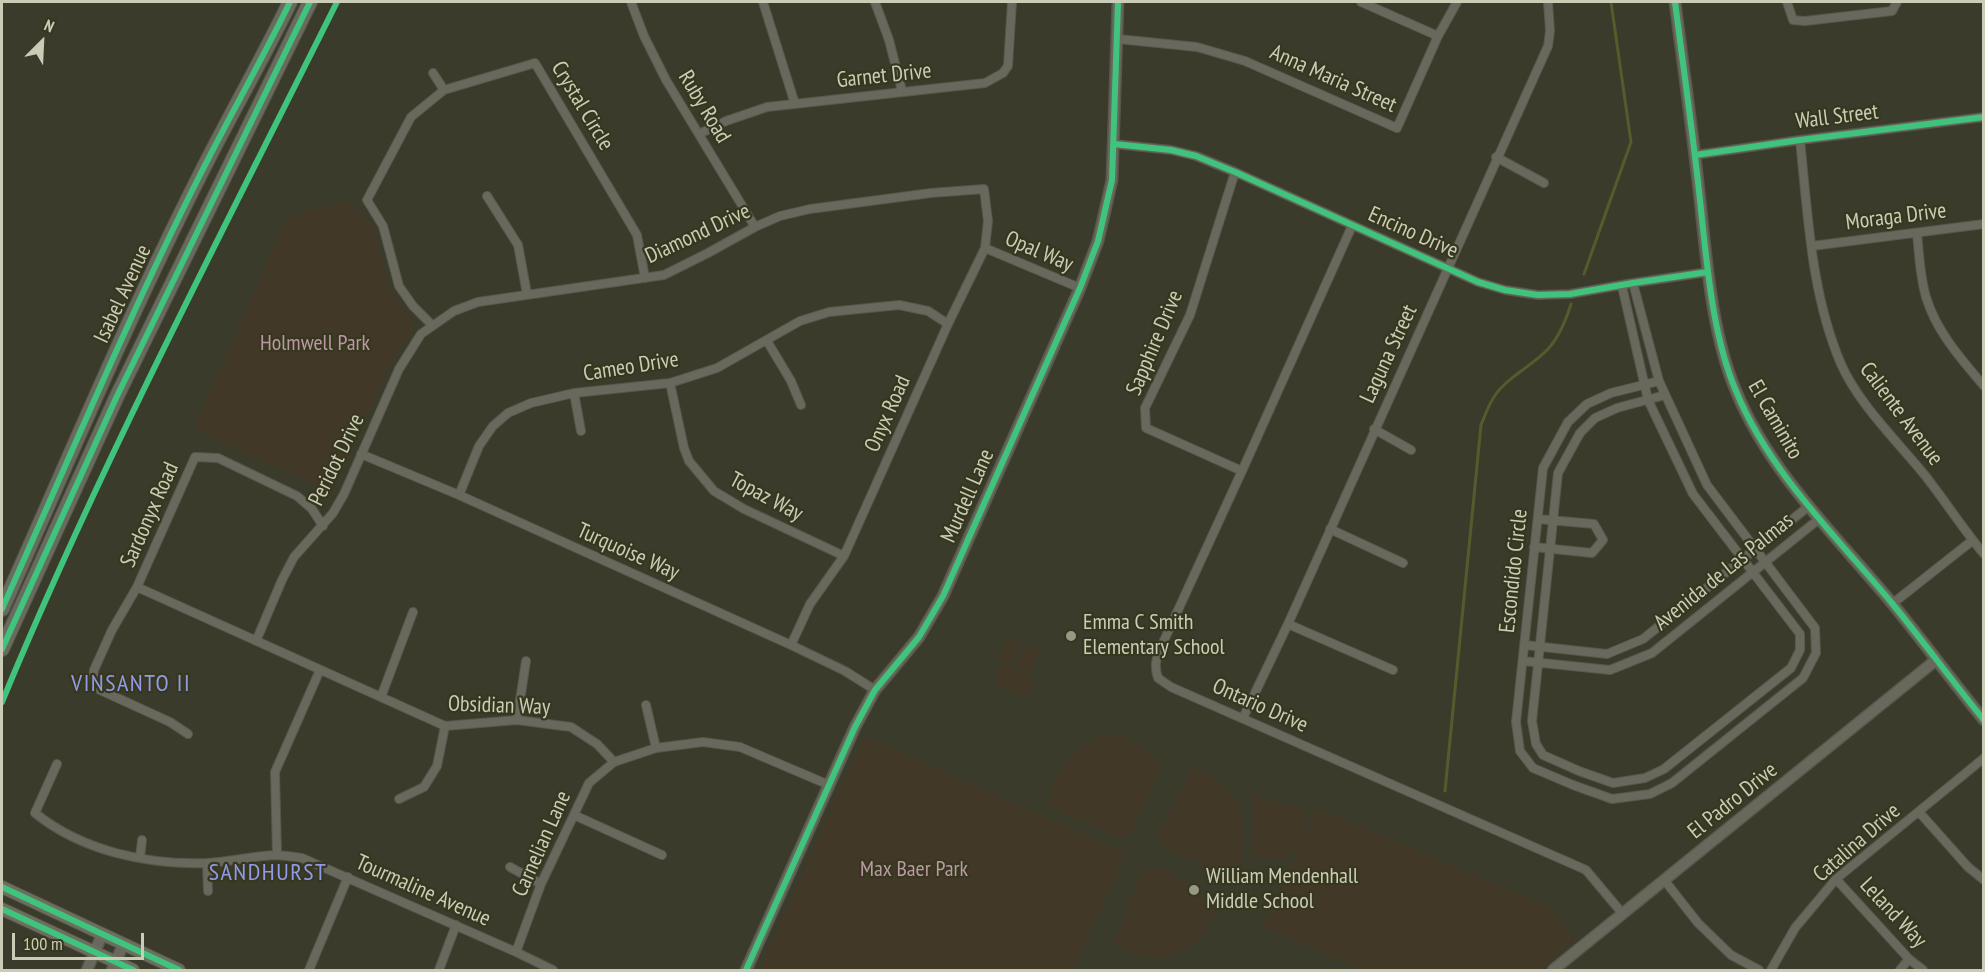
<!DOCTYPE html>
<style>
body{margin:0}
#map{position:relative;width:1985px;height:972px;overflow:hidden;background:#3b3b2b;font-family:"PT Sans Narrow",sans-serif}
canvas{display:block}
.frame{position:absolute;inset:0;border:3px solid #caccb6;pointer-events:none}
.north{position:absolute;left:12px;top:12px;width:60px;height:60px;-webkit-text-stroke:4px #36371e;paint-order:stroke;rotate:24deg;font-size:16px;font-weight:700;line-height:24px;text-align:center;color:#caccb6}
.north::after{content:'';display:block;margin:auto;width:21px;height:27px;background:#caccb6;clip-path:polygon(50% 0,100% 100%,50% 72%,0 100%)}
.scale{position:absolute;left:12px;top:933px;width:132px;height:27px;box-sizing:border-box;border:3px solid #caccb6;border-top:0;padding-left:8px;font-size:18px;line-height:21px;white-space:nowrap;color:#caccb6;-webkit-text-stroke:4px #36371e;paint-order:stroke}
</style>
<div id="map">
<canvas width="1985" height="972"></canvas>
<div class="frame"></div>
<div class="north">N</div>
<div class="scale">100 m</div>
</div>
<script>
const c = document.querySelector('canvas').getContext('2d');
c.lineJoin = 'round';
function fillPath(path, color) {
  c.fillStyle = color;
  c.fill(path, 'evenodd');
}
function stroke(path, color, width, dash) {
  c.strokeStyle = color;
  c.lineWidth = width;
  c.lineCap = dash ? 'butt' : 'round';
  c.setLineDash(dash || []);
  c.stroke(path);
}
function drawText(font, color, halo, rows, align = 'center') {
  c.font = font + ' "PT Sans Narrow",sans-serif';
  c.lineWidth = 4.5;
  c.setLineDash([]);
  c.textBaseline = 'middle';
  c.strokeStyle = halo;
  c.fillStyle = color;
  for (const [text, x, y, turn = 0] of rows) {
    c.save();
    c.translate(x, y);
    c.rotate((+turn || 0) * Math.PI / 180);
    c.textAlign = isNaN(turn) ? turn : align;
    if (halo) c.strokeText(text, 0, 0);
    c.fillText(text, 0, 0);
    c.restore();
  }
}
const green = new Path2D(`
 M347,201C353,213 367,214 373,226L386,276L394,296L414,323L412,330L391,362L333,492L194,429L287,217Z
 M1008,636L1022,642L1012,665L998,659Z
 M1026,644L1040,650L1030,673L1016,666Z
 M1005,665L1032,678L1034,681L1028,696L1025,697L997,685L995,681L1001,666Z
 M864,736L1126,854L1073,970H759Z
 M1099,736H1123L1151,753L1160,768L1131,834L1119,838L1047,806C1059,767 1065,759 1099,736Z
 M1193,766C1208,774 1225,783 1234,798C1246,815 1245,859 1239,878L1165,849L1158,834Z
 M1256,793L1260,799L1290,805L1308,811C1305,827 1301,856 1280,859C1272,861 1260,856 1251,854L1254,803L1250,797Z
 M1318,808L1546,906L1574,940L1540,970H1362L1263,927Z
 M1157,866L1219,905C1215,913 1211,923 1206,930C1178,964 1149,964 1113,944L1143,871Z`);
const stream = new Path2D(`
 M1584,274L1631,142L1611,2
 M1445,791L1481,425C1487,410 1492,396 1504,385C1517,372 1535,363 1548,349C1560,336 1566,320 1571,304`);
const minor = new Path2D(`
 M631,2L644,36L666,80L755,227
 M763,2L795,104
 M875,2L889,40L902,91
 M1361,2L1438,36
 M1787,2L1793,20L1805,21L1892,11L1897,2
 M1118,39L1197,47L1245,61L1397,128L1438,36L1457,2
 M433,73L444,90
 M699,134L726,121L767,107L985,83L1003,73L1008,66L1012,2
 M1800,140C1808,215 1811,294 1841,364C1858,403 1896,440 1923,473C1944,499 1962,528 1984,554
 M1114,144L1171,150L1196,156L1235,172L1478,282L1505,290L1538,295L1570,294L1633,283L1708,272
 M1695,155L1800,140L1984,117
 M1496,157L1544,183
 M1235,172L1190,315L1145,408L1146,428L1242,471
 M487,196L518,245L527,294
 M1352,226L1242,471L1161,647C1156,658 1154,666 1158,678L1171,687L1586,870L1622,913
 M1917,233C1919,254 1920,277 1926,297C1936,331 1961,359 1984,386
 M1812,246L1984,224
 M985,248L1080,288
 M1633,283L1659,381L1707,485L1815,628L1816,653L1803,678L1672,783L1650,794L1612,799L1573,785L1533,768L1520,751L1516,722L1543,468L1568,422L1587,404L1611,393L1659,381
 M1622,286L1648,400L1693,494L1800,634V650L1791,668L1664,769L1645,778L1613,783L1579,771L1543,755L1536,744L1532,721L1558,473L1580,433L1595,418L1617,408L1665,395
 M432,325L413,306L399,286L383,226L367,200L411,117L444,90L535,63L637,235L645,278
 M767,341L791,381L801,405
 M670,383L684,448L689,461L714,491L744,509L844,556
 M574,393L581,431
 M1374,429L1411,450
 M361,454L459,495L791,645L845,671L875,690
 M459,495L479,446L493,426L508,413L531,403L574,393L670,383L717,368L800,321L829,312L899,305L928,311L948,324
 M1330,529L1403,563
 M1534,547L1592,553L1603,540L1594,524L1538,519
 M137,587L445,726L517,720L571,727L597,744L614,762L656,748L703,742L740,747L829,785
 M1892,604L1973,540
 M1288,624L1393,670
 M256,641L282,580L294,557L333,513L344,494L399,369L421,334L454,311L478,302L664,275L708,253L755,227L780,216L810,209L931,193L984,189L988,221L985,248L948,324L844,556L810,604L791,645
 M1525,645L1607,654L1643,639L1809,506
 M1523,661L1610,670L1652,653L1819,519
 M381,697L413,612
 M646,705L656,748
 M1243,718L1288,624L1548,46L1550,31L1548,2
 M517,720L526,661
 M188,734L170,722L100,690L93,679L94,670L112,630L137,587L195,457L218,458L297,496L312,509L323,526
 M57,764L35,813C82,851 147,865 207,863C230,862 252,856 275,855C284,855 293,857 302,858L516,952L553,970
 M399,799L424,787L437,766L445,726
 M1919,812L1968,867L1984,880
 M574,815L662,855
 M277,855L275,772L320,670
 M140,858L142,840
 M207,863L208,891
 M510,867L541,884
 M1836,879L1909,959L1923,970
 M1665,881L1698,923L1731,955L1759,970
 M516,952L541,884L589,783L614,762
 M309,970L348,877
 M439,970L456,925
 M1771,970L1795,928L1836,879L1984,758
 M1900,970L1909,959`);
const tertiary = new Path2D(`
 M1675,2C1683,65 1692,127 1699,191C1706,253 1711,333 1736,391C1769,472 1836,536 1891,602C1923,641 1952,681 1984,720
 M87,970L102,935
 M112,970L123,945
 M746,970L855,727L875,690L919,637L943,596L1080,288L1098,241L1112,180L1118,2
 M1553,970L1936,660`);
const secondary = new Path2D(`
 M2,887L179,970
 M2,909L133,970`);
const trunk = new Path2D(`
 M2,609C67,464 128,317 200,175C229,117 262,60 290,2
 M2,649L117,396L310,2`);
const cycleway = new Path2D(`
 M1675,2C1683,65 1692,127 1699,191C1706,253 1711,333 1736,391C1769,472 1836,536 1891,602C1923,641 1952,681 1984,720
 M1114,144L1171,150L1196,156L1235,172L1478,282L1505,290L1538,295L1570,294L1633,283L1708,272
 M1695,155L1800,140L1984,117
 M2,609C67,464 128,317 200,175C229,117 262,60 290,2
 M2,649L117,396L310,2
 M2,702C101,463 222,233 337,2
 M2,887L179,970
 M2,909L133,970
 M746,970L855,727L875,690L919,637L943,596L1080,288L1098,241L1112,180L1118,2`);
const markers = [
 [1071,636,6,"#989985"],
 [1194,890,6,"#989985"]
];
const streetNames = [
 ["Garnet Drive",884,76,-6],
 ["Anna Maria Street",1333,79,24],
 ["Crystal Circle",582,106,59],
 ["Ruby Road",704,107,59],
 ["Wall Street",1837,117,-7],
 ["Moraga Drive",1896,217,-7],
 ["Encino Drive",1413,233,24],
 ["Diamond Drive",698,234,-25],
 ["Opal Way",1039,252,23],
 ["Isabel Avenue",123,294,-65],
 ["Sapphire Drive",1155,343,-67],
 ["Laguna Street",1389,354,-65],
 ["Cameo Drive",631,367,-9],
 ["Onyx Road",888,414,-66],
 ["Caliente Avenue",1901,414,53],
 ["El Caminito",1775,420,60],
 ["Peridot Drive",337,460,-64],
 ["Murdell Lane",968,496,-66],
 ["Topaz Way",766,497,28],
 ["Sardonyx Road",150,515,-66],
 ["Turquoise Way",628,552,24],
 ["Escondido Circle",1514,571,-84],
 ["Avenida de Las Palmas",1724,572,-39],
 ["Obsidian Way",499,706,2],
 ["Ontario Drive",1260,706,24],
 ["El Padro Drive",1733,801,-39],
 ["Catalina Drive",1857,843,-41],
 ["Carnelian Lane",542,844,-66],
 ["Tourmaline Avenue",423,891,24],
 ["Leland Way",1893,913,47]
];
const parkNames = [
 ["Holmwell Park",315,344],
 ["Max Baer Park",914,870]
];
const poiNames = [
 ["Emma C Smith",1083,623],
 ["Elementary School",1083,648],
 ["William Mendenhall",1206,877],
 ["Middle School",1206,902]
];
const neighbourhoodNames = [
 ["VINSANTO II",131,684],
 ["SANDHURST",268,873]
];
fillPath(green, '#423828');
stroke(stream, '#585a2d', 3);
stroke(minor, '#57574b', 10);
stroke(tertiary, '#57574b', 13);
stroke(secondary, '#57574b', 14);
stroke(trunk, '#575748', 16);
stroke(minor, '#68695c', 8);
stroke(tertiary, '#68695c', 10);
stroke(secondary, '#6d6e60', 12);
stroke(trunk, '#696a60', 14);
stroke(cycleway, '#40c37c', 6);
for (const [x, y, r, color] of markers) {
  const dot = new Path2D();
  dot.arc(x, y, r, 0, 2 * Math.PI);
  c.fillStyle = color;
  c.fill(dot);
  stroke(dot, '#36371e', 2);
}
drawText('22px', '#caccb6', '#36371e', streetNames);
drawText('22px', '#bb98a3', '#36371e', parkNames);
drawText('22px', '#caccb6', '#36371e', poiNames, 'left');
c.letterSpacing = '1.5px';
drawText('24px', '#909ae6', '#36371e', neighbourhoodNames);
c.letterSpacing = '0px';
</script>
